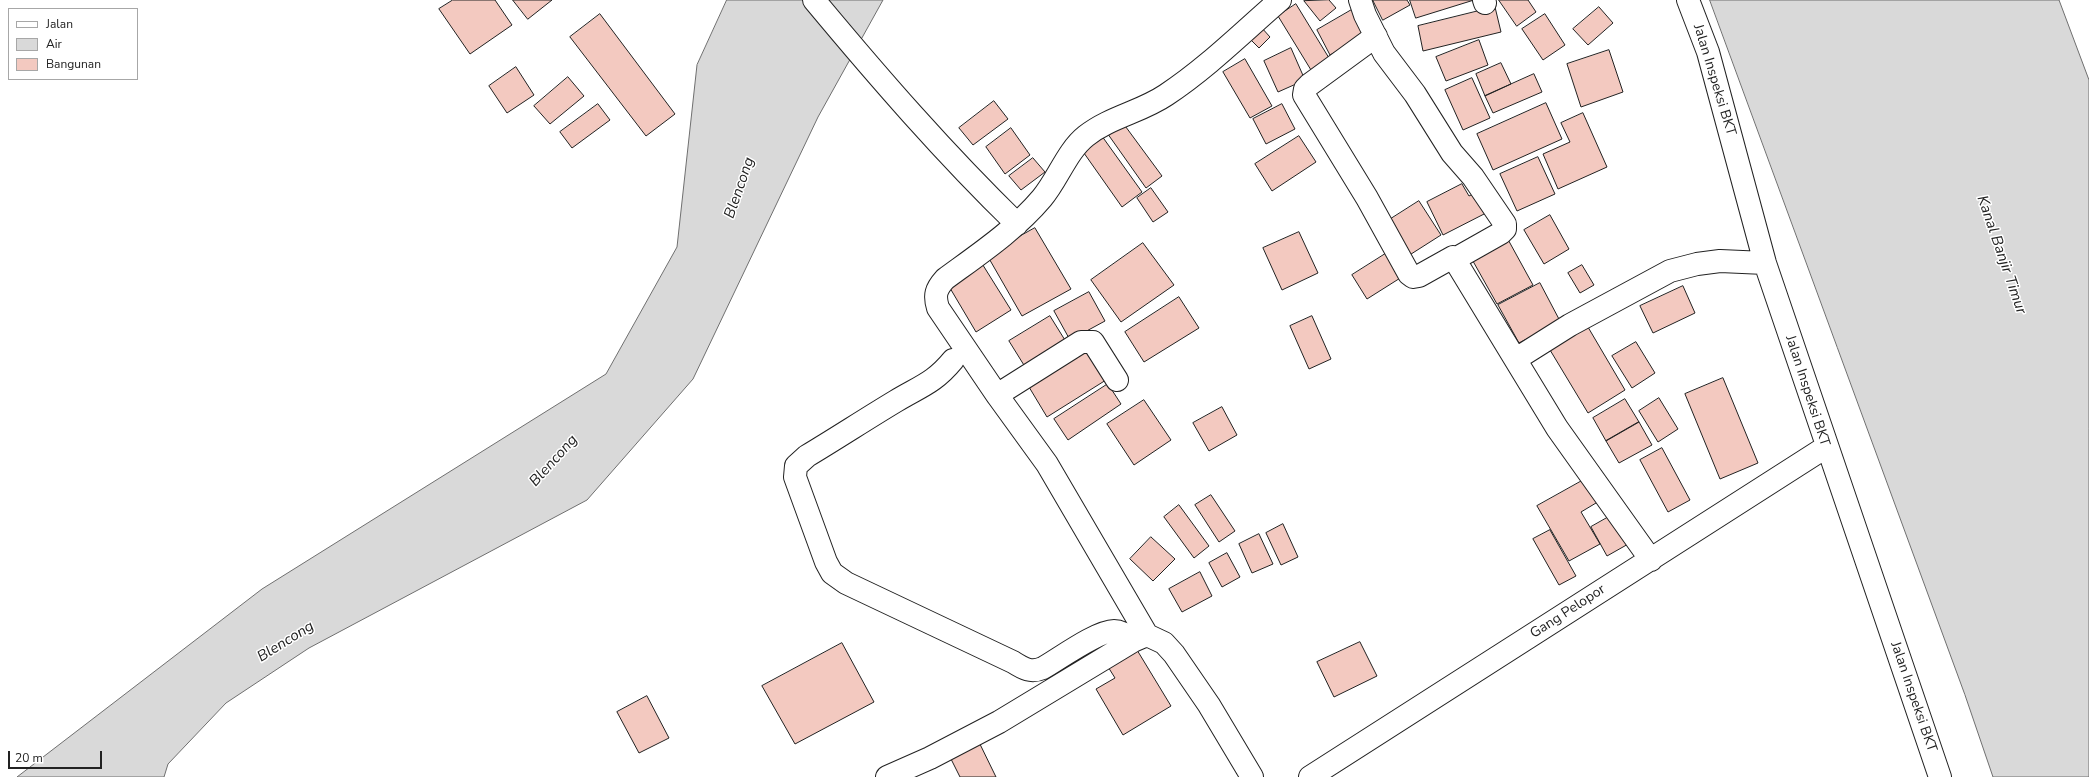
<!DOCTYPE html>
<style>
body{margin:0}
#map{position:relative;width:2089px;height:777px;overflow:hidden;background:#fff;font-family:"Nunito Sans",sans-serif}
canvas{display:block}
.legend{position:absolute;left:8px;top:8px;width:130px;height:72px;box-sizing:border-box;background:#fff;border:1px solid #a7a7a7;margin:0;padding:5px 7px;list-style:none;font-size:12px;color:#222}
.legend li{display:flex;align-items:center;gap:8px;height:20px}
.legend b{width:20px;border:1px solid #a7a7a7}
.scale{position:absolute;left:8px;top:751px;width:94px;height:18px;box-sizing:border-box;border:2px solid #222;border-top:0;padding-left:5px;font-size:12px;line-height:14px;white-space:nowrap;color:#222;-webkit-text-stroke:3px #fff;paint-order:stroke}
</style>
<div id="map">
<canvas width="2089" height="777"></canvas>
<ul class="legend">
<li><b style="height:5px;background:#fff"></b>Jalan</li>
<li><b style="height:11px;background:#d9d9d9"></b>Air</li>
<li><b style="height:11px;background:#f3c9c0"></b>Bangunan</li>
</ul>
<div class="scale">20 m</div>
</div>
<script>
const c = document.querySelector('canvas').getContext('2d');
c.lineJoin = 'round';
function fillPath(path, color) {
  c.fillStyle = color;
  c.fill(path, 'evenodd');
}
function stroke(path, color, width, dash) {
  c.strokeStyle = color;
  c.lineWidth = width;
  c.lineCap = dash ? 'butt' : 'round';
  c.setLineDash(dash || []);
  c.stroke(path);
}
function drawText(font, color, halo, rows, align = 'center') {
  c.font = font + ' "Nunito Sans",sans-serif';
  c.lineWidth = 3;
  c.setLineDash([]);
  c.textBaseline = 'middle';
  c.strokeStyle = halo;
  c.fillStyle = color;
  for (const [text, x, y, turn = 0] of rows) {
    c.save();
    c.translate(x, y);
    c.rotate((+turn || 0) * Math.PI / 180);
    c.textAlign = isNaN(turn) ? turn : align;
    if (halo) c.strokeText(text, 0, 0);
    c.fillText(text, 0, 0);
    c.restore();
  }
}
const water = new Path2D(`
 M727,0H883L818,117L693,379L587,500L309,648L226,703L168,764L164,777H17L262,589L606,374L677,247L697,65Z
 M1710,0H2059L2089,80V777H1993L1965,695Z`);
const building = new Path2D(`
 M453,0H495L512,25L470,54L439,9Z
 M513,0H552L528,19Z
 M1329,0L1336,8L1320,21L1304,1Z
 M1373,0H1407L1410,5L1383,20Z
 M1410,0H1474L1416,18Z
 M1499,0H1528L1536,12L1517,26Z
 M1296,4L1329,58L1311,70L1278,16Z
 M1495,7L1501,32L1423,51L1418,26Z
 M1599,7L1613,23L1588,45L1573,29Z
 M1355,8L1369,33L1330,55L1317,30Z
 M600,14L675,114L646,136L570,37Z
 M1545,14L1565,45L1543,60L1522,29Z
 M1261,27L1270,37L1259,48L1250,39Z
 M1479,40L1488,65L1446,81L1436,57Z
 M1291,48L1305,80L1278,92L1264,61Z
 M1609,50L1623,92L1581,107L1567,64Z
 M1245,59L1272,106L1250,118L1223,72Z
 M1501,63L1511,84L1485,96L1476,74Z
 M516,67L534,95L507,113L489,86Z
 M1534,74L1542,92L1493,113L1485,96Z
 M568,77L584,96L550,124L534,106Z
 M1472,78L1490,118L1463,130L1445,90Z
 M994,101L1008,119L973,145L959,128Z
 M1546,103L1562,139L1493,170L1477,134Z
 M598,104L610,120L572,148L560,132Z
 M1282,104L1295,129L1266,144L1253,119Z
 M1583,113L1607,167L1558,189L1543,154L1570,142L1561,123Z
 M1120,119L1162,176L1146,188L1105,130Z
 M1011,128L1030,155L1005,174L986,147Z
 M1099,132L1142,192L1122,207L1079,146Z
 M1299,136L1316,162L1272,191L1255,164Z
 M1538,157L1555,194L1517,211L1500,174Z
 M1033,158L1045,172L1021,190L1009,176Z
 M1462,184L1469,196L1477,192L1488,212L1443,235L1427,202Z
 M1151,188L1168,212L1153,222L1137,198Z
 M1419,201L1441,235L1408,256L1386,222Z
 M1550,215L1569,249L1544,264L1524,230Z
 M1035,228L1071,289L1022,316L987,255Z
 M1299,232L1318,273L1282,290L1263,248Z
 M1505,234L1533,285L1497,304L1469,254Z
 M1143,243L1174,285L1121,322L1091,280Z
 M1390,251L1405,275L1367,299L1352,275Z
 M981,262L1011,310L976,332L947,283Z
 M1582,265L1594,285L1580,293L1568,273Z
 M1540,283L1560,321L1519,343L1498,305Z
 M1683,286L1695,313L1653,333L1640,306Z
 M1089,292L1105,321L1070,340L1054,311Z
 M1179,297L1199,328L1144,362L1125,332Z
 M1050,316L1068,345L1027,370L1009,341Z
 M1312,316L1331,359L1309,369L1290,326Z
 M1585,322L1625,390L1588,413L1547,345Z
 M1636,342L1655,373L1632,388L1612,356Z
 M1084,346L1106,380L1047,417L1026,382Z
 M1723,378L1758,463L1720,479L1685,394Z
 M1108,384L1121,404L1068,440L1054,419Z
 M1659,398L1678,429L1658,442L1639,411Z
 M1625,399L1639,422L1606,441L1593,418Z
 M1144,400L1171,440L1134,465L1107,424Z
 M1222,407L1237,435L1209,451L1193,423Z
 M1639,422L1652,445L1619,463L1606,441Z
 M1662,448L1690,500L1668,512L1640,460Z
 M1589,477L1601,500L1581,512L1600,544L1569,561L1537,506Z
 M1211,495L1235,531L1219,542L1195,505Z
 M1179,505L1209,546L1194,558L1164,517Z
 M1614,514L1630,543L1607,556L1591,527Z
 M1283,524L1298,557L1281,565L1266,533Z
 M1550,530L1576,576L1559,585L1533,539Z
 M1259,534L1273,564L1252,573L1239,544Z
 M1151,537L1175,559L1153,581L1130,559Z
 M1227,553L1240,577L1222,587L1209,563Z
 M1200,572L1212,596L1182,612L1169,589Z
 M1360,642L1377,676L1334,697L1317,662Z
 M842,643L874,702L795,744L762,686Z
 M1134,645L1171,706L1123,735L1096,689L1115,678L1105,662Z
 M647,696L669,738L639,753L617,712Z
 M977,738L996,777H960L948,753Z`);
const minor = new Path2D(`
 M814,0C879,78 944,153 1017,224
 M1360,0L1365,15L1384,53L1415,94L1452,153L1473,177L1505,224V229L1501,233L1455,259
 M1484,0L1485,3
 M1688,0L1708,52L1765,263L1940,777
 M1376,36L1309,85L1305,89L1304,95L1367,198L1409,274L1413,277L1419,276L1453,257L1557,428L1651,560
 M1516,359L1570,325L1670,271L1697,264L1720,261L1765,263
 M953,360C934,383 921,386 896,401C866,419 837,438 807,456L796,466L795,477L826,562L832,573L846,583L1013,662C1024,669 1031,673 1043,668C1059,659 1097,631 1114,631C1121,631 1128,636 1133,641
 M997,395L1081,342H1093L1117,380
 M1147,635L1047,464L997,395L938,308C934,295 936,289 945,279C979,254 1015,230 1042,198C1058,179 1067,151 1086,136C1110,117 1141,112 1166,95C1207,68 1243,32 1280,0
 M887,777L930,758L999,722L1133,641L1147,635L1164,643L1174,654L1209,705L1252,777
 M1310,777L1826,447`);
const streetNames = [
 ["Jalan Inspeksi BKT",1714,80,73],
 ["Jalan Inspeksi BKT",1807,391,72],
 ["Gang Pelopor",1568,612,-33],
 ["Jalan Inspeksi BKT",1913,697,71]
];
const waterNames = [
 ["Blencong",740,188,-71],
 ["Kanal Banjir Timur",2001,255,71],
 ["Blencong",554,461,-48],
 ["Blencong",286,642,-32]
];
fillPath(water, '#d9d9d9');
stroke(water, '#6f6f6f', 1);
fillPath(building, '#f3c9c0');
stroke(building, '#222', 1);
stroke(minor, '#222', 24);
stroke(minor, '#fff', 22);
drawText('14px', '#222', '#fff', streetNames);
drawText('italic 15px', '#222', '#fff', waterNames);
</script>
